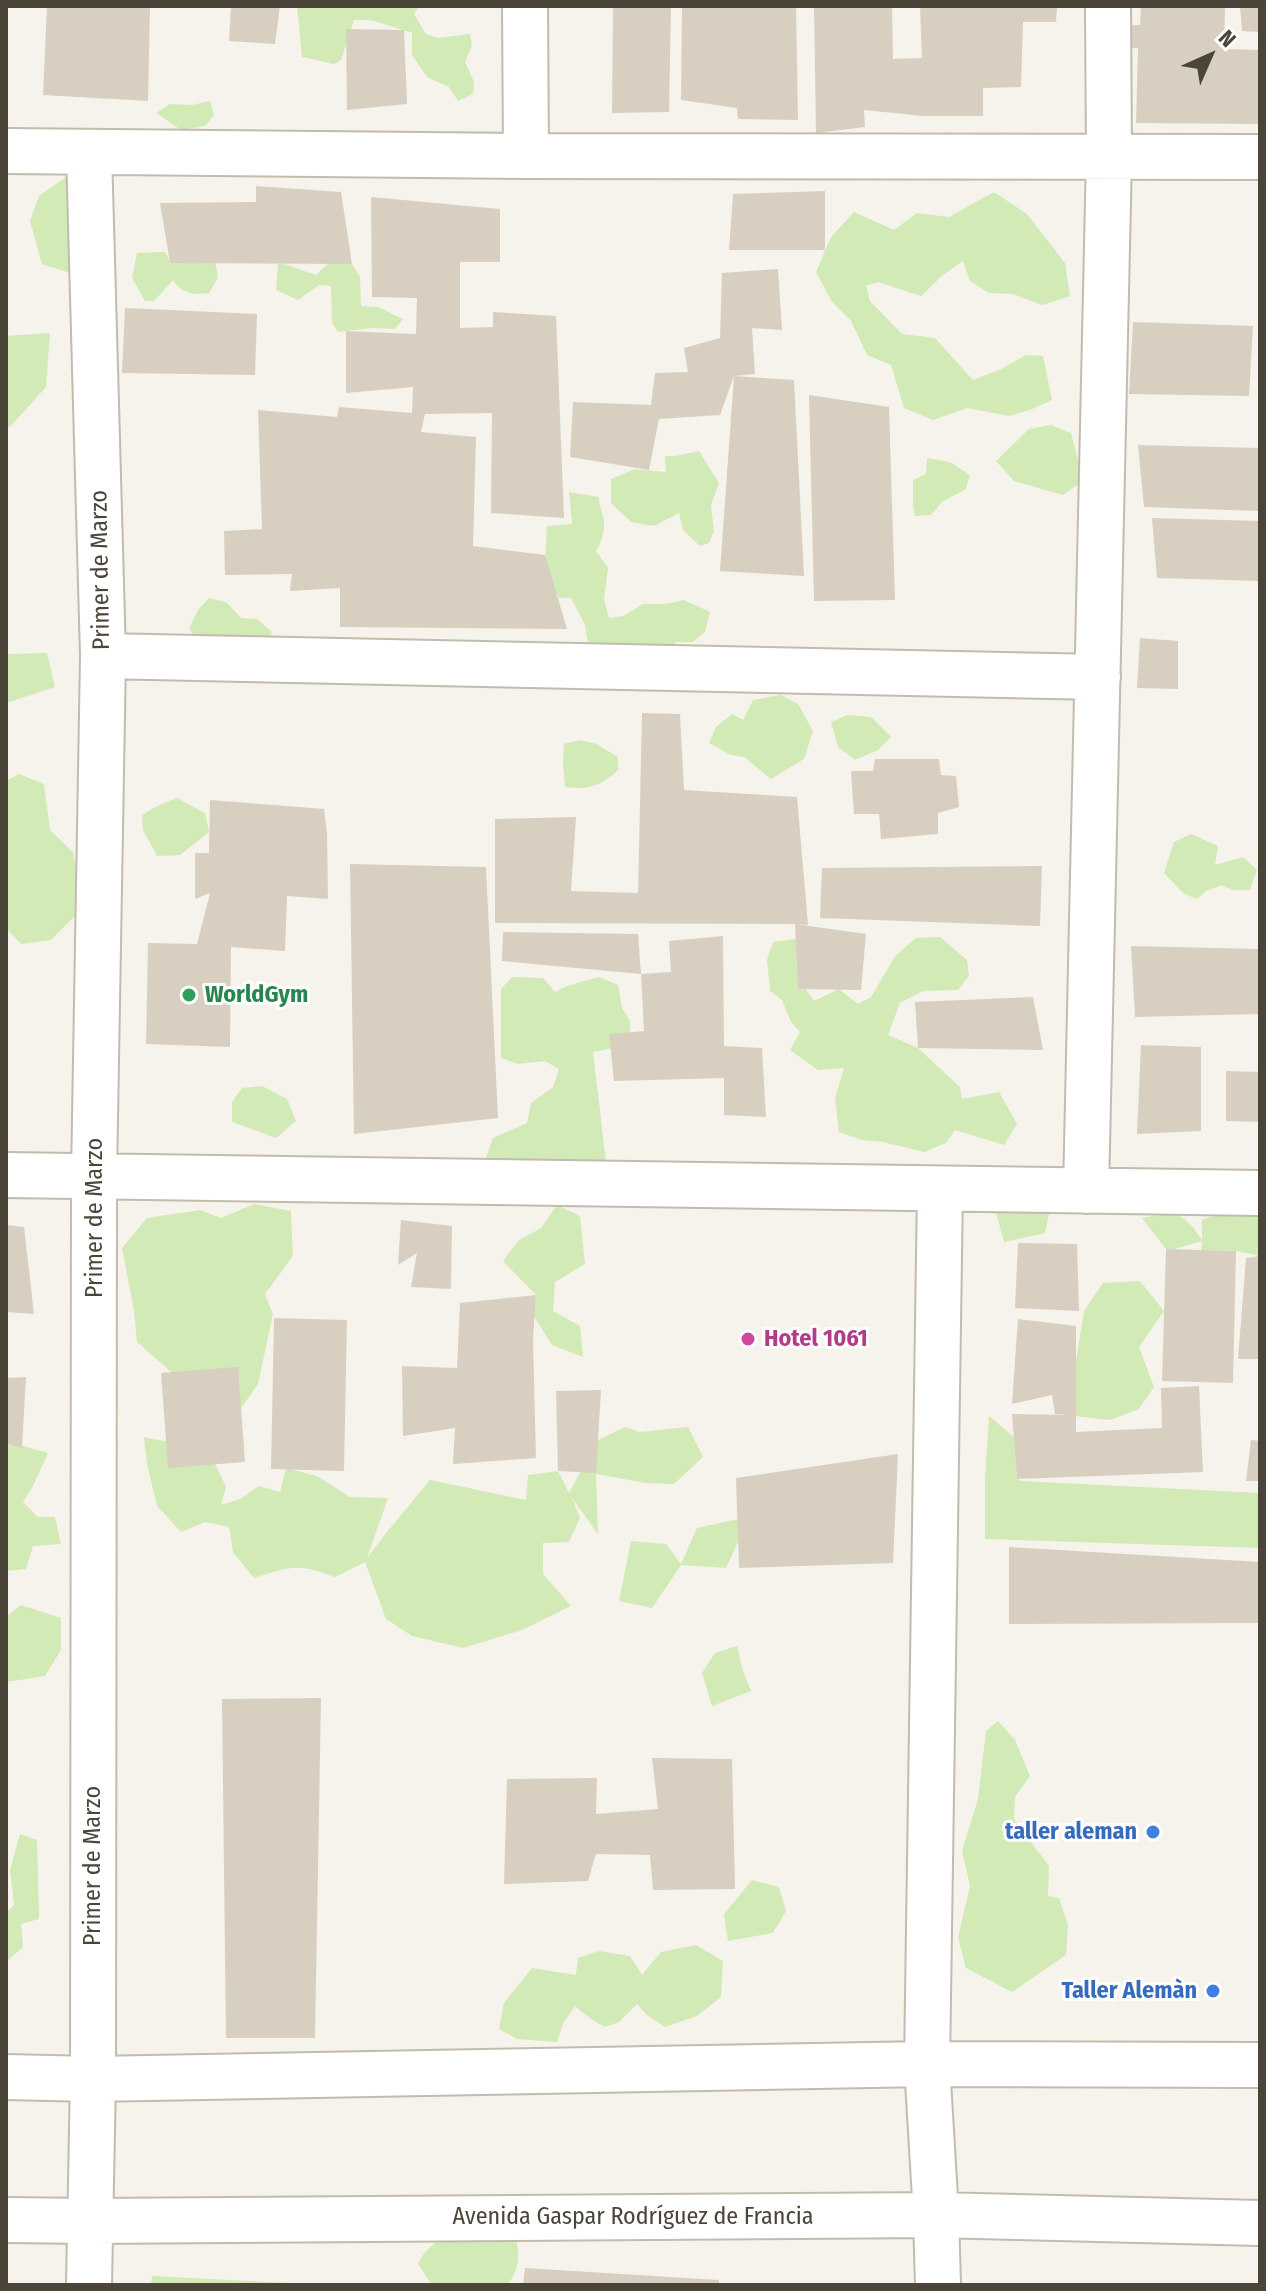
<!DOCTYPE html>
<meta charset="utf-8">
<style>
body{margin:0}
#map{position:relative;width:1266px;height:2291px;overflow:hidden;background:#f6f3ec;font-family:"Fira Sans Condensed",sans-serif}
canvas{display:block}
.frame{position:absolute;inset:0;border:8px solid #4b4439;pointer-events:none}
.north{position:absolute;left:1170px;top:16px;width:80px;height:80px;-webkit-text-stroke:6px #fff;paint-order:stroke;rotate:45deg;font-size:22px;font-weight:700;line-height:32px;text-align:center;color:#4b4439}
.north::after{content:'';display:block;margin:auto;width:28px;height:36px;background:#4b4439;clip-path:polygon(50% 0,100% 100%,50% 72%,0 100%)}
</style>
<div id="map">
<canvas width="1266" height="2291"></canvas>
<div class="frame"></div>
<div class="north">N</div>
</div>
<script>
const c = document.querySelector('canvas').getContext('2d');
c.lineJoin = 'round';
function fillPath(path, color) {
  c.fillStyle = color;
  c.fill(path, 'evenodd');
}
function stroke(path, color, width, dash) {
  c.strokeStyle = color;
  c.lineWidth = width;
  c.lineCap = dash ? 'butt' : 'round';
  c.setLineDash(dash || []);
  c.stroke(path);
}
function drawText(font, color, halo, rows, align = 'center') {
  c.font = font + ' "Fira Sans Condensed",sans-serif';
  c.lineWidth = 6;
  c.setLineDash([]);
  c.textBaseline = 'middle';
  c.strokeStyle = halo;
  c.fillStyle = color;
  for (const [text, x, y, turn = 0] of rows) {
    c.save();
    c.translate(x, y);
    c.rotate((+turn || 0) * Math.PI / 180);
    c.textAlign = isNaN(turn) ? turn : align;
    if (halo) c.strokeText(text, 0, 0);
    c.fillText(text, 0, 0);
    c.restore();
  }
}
const green = new Path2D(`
 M297,6H419L414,14L426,34L438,38L470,34L472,46L465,62L474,82L473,94L458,101L449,87L427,77L412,55V33L371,20H354L341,60L334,64L302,57Z
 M210,101L214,115L205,126L181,130L156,113L170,104L192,105Z
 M69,175L104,255L67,272L42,264L30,221L39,196Z
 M994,192L1027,214L1065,263L1070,296L1042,305L1013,294L989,293L970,281L963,261L943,275L921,296L878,282L866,286L870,301L902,334L935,338L973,380L1001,369L1026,355L1043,356L1052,400L1030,410L1009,416L967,408L933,420L904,408L891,365L867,355L851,321L832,302L816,272L831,237L854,212L894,230L917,213L949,217Z
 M165,252L170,262L188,252L215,261L218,278L209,293C194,295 182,294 173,280L154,301H145L132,278L137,253Z
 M348,258L360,277L361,306L378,307L403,319L395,329L372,328L338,332L332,323L331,286L319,285L298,300L276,290L278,262L316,275L332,260Z
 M50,333L46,387L10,427H6V336Z
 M1051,425L1071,433L1078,460L1080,483L1063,495L1014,481L996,461L1029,429Z
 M699,451L719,483L711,505L714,531L709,543L700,546L683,530L679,513L654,526L631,522L611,503V479L635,469L666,472L665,456H675Z
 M927,458L950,462L970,475L966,489L942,502L931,515L915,516L913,507V480L926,474Z
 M569,492L599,497C598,506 602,508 603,517C606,528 602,542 596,551L608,568L604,599L609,618L623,616L643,604H665L684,600L710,612L705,632L693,642H676L666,654L589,651L585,625L571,598H559L544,575L547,526L572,524Z
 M209,598L226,602L241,618L257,619L272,632L263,651L198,641L189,628L198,610Z
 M47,653L55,687L6,703V654Z
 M781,695L798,704L813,731L804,759L771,779L744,757L731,755L709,743L716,727L732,714L743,720L753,700Z
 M847,715L871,717L891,737L878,750L855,760L838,747L831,722Z
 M580,740L596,744L618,757V770C602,786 588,790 565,787L563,764L564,744Z
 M19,774L44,784L50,830L73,852L78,884L77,914L51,940L21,944L6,928V781Z
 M177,798L205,813L209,832L180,855L157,856L143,830L142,815L159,805Z
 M1191,834L1218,846L1215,865L1243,857L1257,870L1250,890H1232L1222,885L1206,891L1197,899L1184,894L1164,873L1174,842Z
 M940,937L967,960L969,976L958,990L923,991L900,1003L888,1035L918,1048L960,1087L962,1099L999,1092L1017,1124L1004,1145L955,1130L946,1143L924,1152L883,1142L862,1140L839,1132L835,1098L844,1068L818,1070L790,1050L800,1032L791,1022L782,1000L770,991L767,960L773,942L795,939L806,958L798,979L814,1001L839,989L858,1004L871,997L896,955L916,938Z
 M512,977L543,978L555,992L567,986L599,977L618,985L622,1008L630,1021V1033L615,1048L593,1052L608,1179L484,1164L493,1138L527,1123L531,1103L553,1087L559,1069L545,1061L518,1064L501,1058V989Z
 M262,1086L287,1099L296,1121L276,1138L232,1122V1102L242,1088Z
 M993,1201L1050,1210L1045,1233L1004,1242Z
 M254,1204L291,1211L293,1256L265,1294L273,1314L258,1384L237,1414L196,1394L137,1342L134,1311L122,1248L147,1218L200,1210L221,1218Z
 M557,1205L580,1216L585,1264L555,1282L553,1311L580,1326L583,1357L552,1345L534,1316L536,1295L503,1261L519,1240L541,1228Z
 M1224,1212L1260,1215V1256L1236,1251L1201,1250L1202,1241L1175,1249H1166L1142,1218C1175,1212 1182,1209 1202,1240V1220Z
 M1140,1281L1164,1311L1139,1347L1154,1387L1139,1409L1110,1420L1075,1416V1368L1084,1311L1103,1283Z
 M989,1416L1014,1437L1017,1479L1022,1481L1260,1493V1548L985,1539V1480Z
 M625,1427L640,1432L688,1427L703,1457L674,1484L645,1483L596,1474L598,1534L572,1498L580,1518L569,1542L543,1543V1574L571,1606L522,1630L463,1648L412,1636L386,1619L365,1562L335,1577C299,1563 290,1566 254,1578L233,1552L229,1527L205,1522L181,1532L157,1506L147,1464L144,1437L184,1445L215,1464L226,1487L221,1505L240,1499L259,1486L280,1492L286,1468L317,1476L350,1497L388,1498L367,1558L387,1532L430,1480L526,1500L528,1475L558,1471L569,1493L598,1440Z
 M6,1441L48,1453L33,1486L23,1502L38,1517H55L61,1544L33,1546L26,1569L6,1571Z
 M738,1519V1542L726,1568L681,1565L652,1608L619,1601L631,1541L666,1544L681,1564L697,1528Z
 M21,1605L61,1618V1650L45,1676L6,1682V1617Z
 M737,1646L743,1671L751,1691L712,1706L702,1673L715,1653Z
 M998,1721L1015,1740L1030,1776L1015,1797L1014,1819L1049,1866L1048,1896L1059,1898L1068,1925L1066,1955L1012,1992L966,1968L958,1937L970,1886L962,1851L978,1799L986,1731Z
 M20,1834L37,1840L39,1919L21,1924L23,1947L6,1962V1913L14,1905L10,1870Z
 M752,1880L779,1887L786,1911L773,1933L728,1941L724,1914Z
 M696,1945L723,1961L721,1997L697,2016L665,2027L647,2015L637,2004L619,2022L605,2027L591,2019L575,2006L563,2024L557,2042L517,2039L499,2029L504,2003L532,1968L576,1975L578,1958L599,1951L630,1956L642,1975L661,1952Z
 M504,2229L515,2236C521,2255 519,2268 508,2285H432L418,2264C433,2233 455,2237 486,2233V2243L498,2241Z
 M152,2276L328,2285H151Z`);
const building = new Path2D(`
 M47,6H150L148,101L43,95Z
 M231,6H280L275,44L229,41Z
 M613,6H671L669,112L612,113Z
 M682,6H796L798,120L738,119L737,108L681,100Z
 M814,6H892L893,59L922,58L920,6H1057L1056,22H1023L1021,87L983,88V116H923L864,110L865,127L816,133Z
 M1141,6H1225L1224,49L1260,50V124L1136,123L1138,48H1125L1124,25H1140Z
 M1240,6H1260V32L1242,31Z
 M346,29L404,30L407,104L347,110Z
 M256,186L341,192L352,264L170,263L160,203L256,202Z
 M825,191V250H729L733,194Z
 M371,197L500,209V262H460V328L493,327V312L556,316L564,518L491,513L492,413L425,414L421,432L476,437L473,546L545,555L567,629L340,627V588L290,591L292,574L225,575L224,531L262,529L258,410L337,417L339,407L412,413L413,387L346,393V331L416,334L417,298L372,297Z
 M778,269L782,330L752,328L755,374L734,376L794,380L804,576L720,571L734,376L720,415L659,419L649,470L570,457L573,402L651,405L655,373L688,372L684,348L720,338L722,273Z
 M125,308L257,314L255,375L122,373Z
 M1133,322L1253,326L1249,396L1129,394Z
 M809,395L889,407L895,600L814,601Z
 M1138,445L1260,448V511L1144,507Z
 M1152,518L1260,521V581L1157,578Z
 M1140,638L1178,641V689L1137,688Z
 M642,713L680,714L684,790L797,797L808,925L795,924L866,934L861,990L798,989L795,924L495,923V819L576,817L571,891L638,893Z
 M875,759H939L941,775L956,776L959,807L938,813V834L881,839L879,814H854L851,771H873Z
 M210,800L324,809L327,833L328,899L287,896L285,951L231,947L230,1047L146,1044L148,943L197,944L210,893L195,899V853H209Z
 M350,864L486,867L498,1118L354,1134Z
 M1042,866L1040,926L820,918L822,868Z
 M503,932L638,934L641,974L502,961Z
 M723,936L724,1046L762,1048L766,1117L724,1115V1078L614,1081L609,1034L644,1031L641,974L671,972L669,941Z
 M1131,946L1259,949L1260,1014L1135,1017Z
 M1033,997L1043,1050L918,1048L915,1002Z
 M1141,1045L1201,1047V1131L1137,1134Z
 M1226,1071L1260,1072V1122L1226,1121Z
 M401,1220L452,1226L451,1289L411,1287L417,1253L398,1265Z
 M6,1225L24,1227L34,1314L6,1312Z
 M1018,1243L1077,1244L1079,1311L1015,1308Z
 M1166,1249L1236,1251L1233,1383L1162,1381Z
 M1260,1256V1359H1238L1246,1258Z
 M536,1295L533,1340L536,1458L453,1464L455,1428L403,1436L402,1366L457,1368L460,1303Z
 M274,1318L347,1320L344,1471L271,1469Z
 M1018,1319L1076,1326V1432L1162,1428L1161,1388L1199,1386L1203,1472L1017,1479L1012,1414L1070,1415L1055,1414L1052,1395L1012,1404Z
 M238,1367L245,1462L168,1468L161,1373Z
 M26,1377L22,1448L6,1443V1378Z
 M601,1390L596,1473L558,1471L556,1391Z
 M1251,1440L1260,1441V1481H1246Z
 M898,1454L893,1563L739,1568L736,1478Z
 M1009,1547L1260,1562V1623L1009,1624Z
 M321,1698L315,2038H226L222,1699Z
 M652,1758L732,1759L735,1889L653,1890L650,1855L596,1854L588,1881L504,1884L507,1779L597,1778L596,1814L658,1809Z
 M525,2268L719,2280V2285H523Z`);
const street = new Path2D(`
 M525,6L526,156
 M6,151L526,156L1260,157
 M103,656L1098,677
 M6,1175L1260,1193
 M1086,1191L1109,156L1108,6
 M6,2077L93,2079L927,2064L1260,2065
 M6,2220L90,2221L936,2215L1260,2223
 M89,2285L93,2079L94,1176L103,656L89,152
 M938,2285L936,2215L927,2064L940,1189`);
const markers = [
 [189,995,8,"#2e9e5b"],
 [748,1339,8,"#d1479c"],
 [1153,1832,8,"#3f7fe0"],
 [1213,1991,8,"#3f7fe0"]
];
const streetNames = [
 ["Primer de Marzo",101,570,-91],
 ["Primer de Marzo",95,1218,-90],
 ["Primer de Marzo",93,1866,-90],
 ["Avenida Gaspar Rodríguez de Francia",633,2217]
];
const leisureNames = [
 ["WorldGym",205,995]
];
const hotelNames = [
 ["Hotel 1061",764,1339]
];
const shopNames = [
 ["taller aleman",1137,1832],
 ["Taller Alemàn",1197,1991]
];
fillPath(green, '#d2eab5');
fillPath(building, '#d8cfc1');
stroke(street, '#c2bbae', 48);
stroke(street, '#fff', 44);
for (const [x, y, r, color] of markers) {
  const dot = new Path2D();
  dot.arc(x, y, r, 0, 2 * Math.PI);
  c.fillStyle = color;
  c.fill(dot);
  stroke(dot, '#fff', 3);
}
drawText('24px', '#4b4439', '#fff', streetNames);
drawText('bold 24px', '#27864d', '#fff', leisureNames, 'left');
drawText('bold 24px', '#b23c85', '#fff', hotelNames, 'left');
drawText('bold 24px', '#366cbe', '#fff', shopNames, 'right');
</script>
